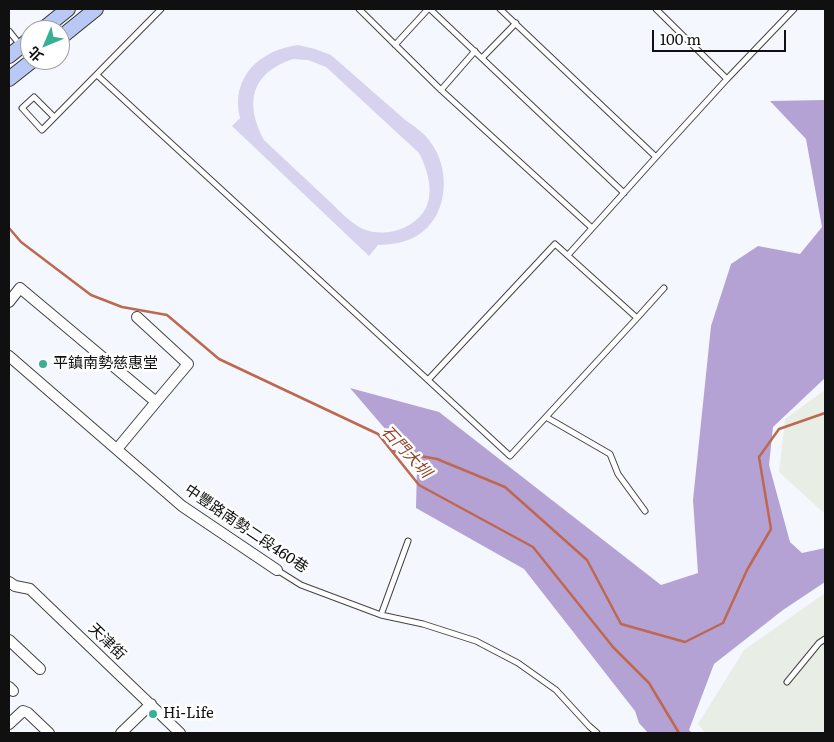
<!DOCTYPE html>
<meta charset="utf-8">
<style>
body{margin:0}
#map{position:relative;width:834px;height:742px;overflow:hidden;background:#f4f8fe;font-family:Literata,"Noto Sans TC",serif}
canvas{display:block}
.frame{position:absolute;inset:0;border:10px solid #101010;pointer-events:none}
.north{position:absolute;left:20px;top:20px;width:50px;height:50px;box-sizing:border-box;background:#fff;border:1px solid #9f9f9f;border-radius:50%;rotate:225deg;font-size:14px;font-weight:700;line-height:20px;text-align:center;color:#101010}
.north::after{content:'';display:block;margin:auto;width:18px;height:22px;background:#39af96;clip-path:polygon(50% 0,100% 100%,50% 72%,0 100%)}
.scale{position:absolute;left:652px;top:30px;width:134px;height:22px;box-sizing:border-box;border:2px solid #101010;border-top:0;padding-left:6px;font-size:15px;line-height:18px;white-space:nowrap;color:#101010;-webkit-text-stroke:4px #fff;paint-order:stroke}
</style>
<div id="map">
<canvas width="834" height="742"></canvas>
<div class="frame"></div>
<div class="north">北</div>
<div class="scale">100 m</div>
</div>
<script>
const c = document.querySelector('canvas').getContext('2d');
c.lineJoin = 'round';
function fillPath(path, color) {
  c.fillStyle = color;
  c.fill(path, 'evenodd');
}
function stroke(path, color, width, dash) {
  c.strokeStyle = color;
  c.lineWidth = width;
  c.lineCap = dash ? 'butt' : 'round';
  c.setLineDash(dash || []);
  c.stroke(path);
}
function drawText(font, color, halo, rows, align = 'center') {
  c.font = font + ' Literata,"Noto Sans TC",serif';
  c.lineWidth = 5;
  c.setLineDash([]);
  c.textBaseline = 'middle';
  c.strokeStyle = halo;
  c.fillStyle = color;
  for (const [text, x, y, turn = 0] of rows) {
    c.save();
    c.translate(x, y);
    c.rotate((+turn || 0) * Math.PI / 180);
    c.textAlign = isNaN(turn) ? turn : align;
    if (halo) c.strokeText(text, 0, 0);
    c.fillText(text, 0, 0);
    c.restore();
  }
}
const industrial = new Path2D(`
 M825,390V514L779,472L785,419Z
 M825,593V733H705L698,724L744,650Z`);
const forest = new Path2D(`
 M825,100V378L773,427L769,465L790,542L802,553L825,548V582L783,610L714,664L689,730L692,733H648L639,723L635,711L524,569L416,508L417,466L350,388L439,412L661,585L698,573L693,500L711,326L731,264L758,246L800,254L822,227L806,139L770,101Z`);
const pitch = new Path2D(`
 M298,45L315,49L331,55C355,76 379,97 403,118C412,125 425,133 431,143C446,163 448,194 436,216C422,239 403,244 378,245L369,256L232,126L240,118C230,77 260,50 298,45ZM293,59L308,60L326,67L419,153C428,170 436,197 422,214C408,231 384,237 363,229C350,223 339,210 328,200C307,180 285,160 264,140C244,103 251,73 293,59Z`);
const stream = new Path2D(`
 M9,228L21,242L91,295L122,307L167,315L219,359L378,434L419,485L533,547L613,647L649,683L679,733
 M392,451L437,459L505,487L587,560L621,624L685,642L723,623L747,570L771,529L759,457L779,429L825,413`);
const lane = new Path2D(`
 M359,9L441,90L592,228
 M430,9L624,193
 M500,9L656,157L568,255
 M656,9L727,79
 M9,31L21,46
 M395,45L428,9
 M482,58L516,23
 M97,75L428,380
 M441,90L475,51
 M54,117L34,97L22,108L42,130L161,9
 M656,157L727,79L794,9
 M555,244L637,318L510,456L428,380Z
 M637,318L664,288
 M546,417L610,454L618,474L645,511
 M277,570L301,585L381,615L423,624L476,641L518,663L556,690L589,726L597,733
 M381,615L408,541
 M787,682L819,643L825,639`);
const street = new Path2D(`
 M9,302L20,288L156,402L117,449
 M137,317L188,364L156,402
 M9,356L182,506L277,570
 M9,582L15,586L30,589L180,733
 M9,640L40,669
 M9,687L13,691
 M9,724L23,711L28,713L49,733
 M121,733L151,704`);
const secondary = new Path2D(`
 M42,30L68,9
 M60,38L96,9
 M9,56L30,39
 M9,79L33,60`);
const markers = [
 [43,364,5,"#39af96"],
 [153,714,5,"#39af96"]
];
const poiNames = [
 ["平鎮南勢慈惠堂",53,364],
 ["Hi-Life",163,714]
];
const streetNames = [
 ["中豐路南勢二段460巷",246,529,34],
 ["天津街",107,642,44]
];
const waterNames = [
 ["石門大圳",406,452,47]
];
fillPath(industrial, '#e8ede6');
fillPath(forest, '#b5a2d4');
fillPath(pitch, '#d7d2ed');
stroke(stream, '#bd684f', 2.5);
stroke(lane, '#434343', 7);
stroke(street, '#434343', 12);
stroke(secondary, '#323232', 16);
stroke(lane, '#fff', 5);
stroke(street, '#fff', 10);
stroke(secondary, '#b8c9f5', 14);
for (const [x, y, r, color] of markers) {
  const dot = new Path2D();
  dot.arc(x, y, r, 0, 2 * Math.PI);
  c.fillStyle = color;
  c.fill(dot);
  stroke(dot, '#fff', 2);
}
drawText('15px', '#101010', '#fff', poiNames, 'left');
drawText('15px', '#101010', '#fff', streetNames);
drawText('italic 16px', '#934528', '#fff', waterNames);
</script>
